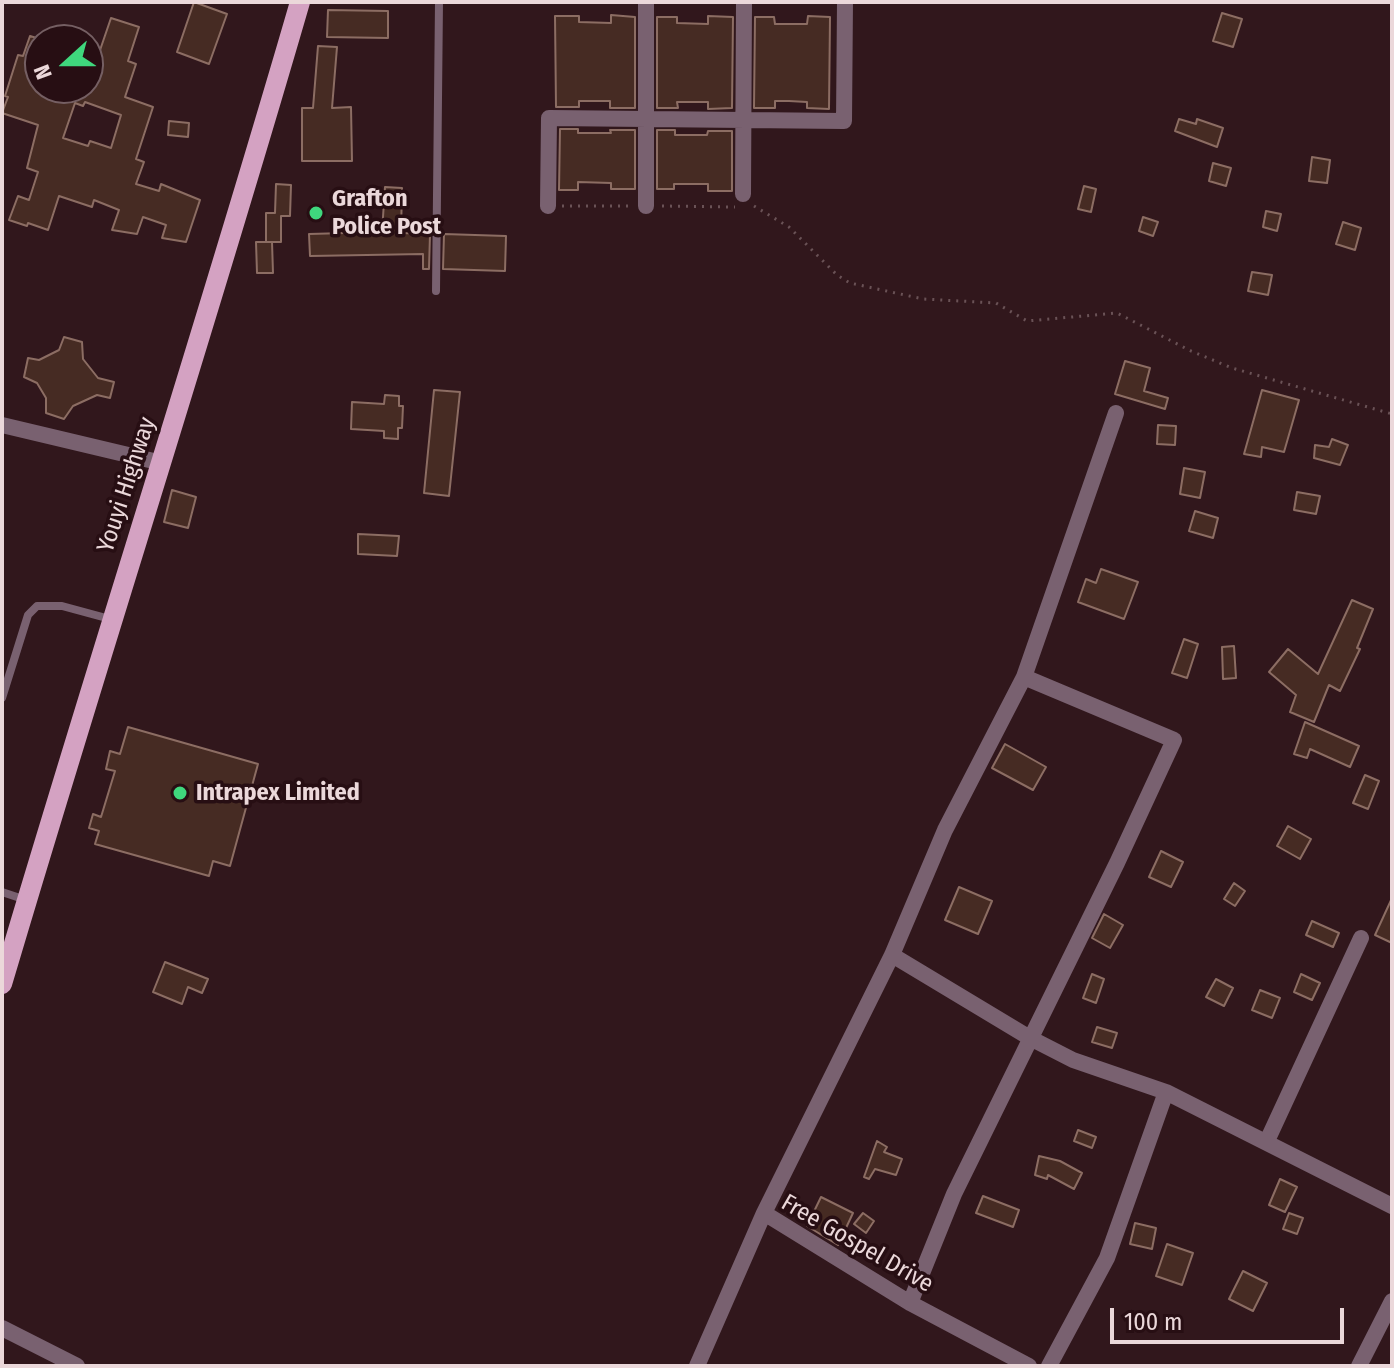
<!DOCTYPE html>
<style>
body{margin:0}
#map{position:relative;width:1394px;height:1368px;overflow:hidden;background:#31171c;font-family:"Fira Sans Condensed",sans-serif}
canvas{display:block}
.frame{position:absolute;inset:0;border:4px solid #ebd8da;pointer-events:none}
.north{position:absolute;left:24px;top:24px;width:80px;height:80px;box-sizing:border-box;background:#270e13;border:2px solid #755f63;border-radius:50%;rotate:249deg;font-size:22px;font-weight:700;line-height:32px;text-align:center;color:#ebd8da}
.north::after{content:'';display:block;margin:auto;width:28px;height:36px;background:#3fd77d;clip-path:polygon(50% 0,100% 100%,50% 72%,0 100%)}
.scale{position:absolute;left:1110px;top:1308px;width:234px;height:36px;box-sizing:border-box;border:4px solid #ebd8da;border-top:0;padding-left:10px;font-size:24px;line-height:28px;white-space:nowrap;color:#ebd8da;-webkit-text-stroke:6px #270e13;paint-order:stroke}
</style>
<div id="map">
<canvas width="1394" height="1368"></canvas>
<div class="frame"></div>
<div class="north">N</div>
<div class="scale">100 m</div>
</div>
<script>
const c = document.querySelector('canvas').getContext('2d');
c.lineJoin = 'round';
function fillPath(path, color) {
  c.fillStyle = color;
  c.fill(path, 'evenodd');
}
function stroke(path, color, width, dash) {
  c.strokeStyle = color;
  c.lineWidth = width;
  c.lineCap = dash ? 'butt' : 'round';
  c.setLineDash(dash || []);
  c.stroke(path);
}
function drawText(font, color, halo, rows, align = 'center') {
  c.font = font + ' "Fira Sans Condensed",sans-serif';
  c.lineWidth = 7;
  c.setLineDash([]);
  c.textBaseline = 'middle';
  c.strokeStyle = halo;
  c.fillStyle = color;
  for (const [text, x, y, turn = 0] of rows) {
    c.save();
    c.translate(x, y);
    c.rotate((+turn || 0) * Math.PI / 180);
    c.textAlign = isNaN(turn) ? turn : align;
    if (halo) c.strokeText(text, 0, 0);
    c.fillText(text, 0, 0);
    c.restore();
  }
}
const building = new Path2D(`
 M194,2L227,14L209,64L177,52Z
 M328,10L388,11V38L327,37Z
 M1222,13L1242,19L1233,47L1213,41Z
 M611,15L635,17V108H610V101H579V107H556L555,16H579V22L611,23Z
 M708,16L733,17L732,108L708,109V102H677L678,108H657V17H677V23L708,24Z
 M808,16L830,17L829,109L807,108V102L789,101H775V108H754L755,17H774L775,24H807Z
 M111,18L139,27L128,61L136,64L125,97L153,107L136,159L144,162L136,184L159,191L161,184L200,200L186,242L162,238L166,225L143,217L137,234L112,230L119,210L94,200L92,207L59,196L48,230L28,223L27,226L9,220L18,196L29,200L38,172L27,168L38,125L2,113L8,97L5,96L18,55L23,56L30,36L40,39V88H88V52L98,56ZM85,102L121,115L111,148L90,141L88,146L63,138L75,103L83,106Z
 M318,46L337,47L332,108L351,107L352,161H302V108H313Z
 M1179,119L1196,124L1197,119L1223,128L1217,147L1175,131Z
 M169,121L189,123L188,137L168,135Z
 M560,129H578V133H611L610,130H635V189H611V183L578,182V190H559Z
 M657,130H675V135H707L708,131H732V191H708V184H674V189H657Z
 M1312,157L1330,160L1327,183L1309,181Z
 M1213,163L1231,168L1226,186L1209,181Z
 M276,184L291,185L290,216H281V242H266V213H275Z
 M1084,186L1096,189L1091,212L1078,209Z
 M385,187L402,188L401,233L430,234L429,269H423V254L310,256L309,234L382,232Z
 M1266,211L1281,214L1277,231L1263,227Z
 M1143,217L1158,222L1153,236L1139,231Z
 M1343,222L1361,228L1355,250L1336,244Z
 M444,234L506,236L505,271L443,269Z
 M256,242H272L273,273H257Z
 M1252,272L1272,275L1268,295L1248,291Z
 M64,337L82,342L83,359L98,378L114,382L110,398L97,395L73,406L64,419L46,413V398L37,383L24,377L28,358L39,360L59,350Z
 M1125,361L1150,368L1144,391L1168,398L1165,409L1115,394Z
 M434,390L460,392L449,496L424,493Z
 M1262,390L1299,400L1284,452L1262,447L1261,457L1244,454Z
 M385,395L399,396V406H403L402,428H398V439L384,438V431L351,429L352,402L384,404Z
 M1158,425L1176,426L1175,445L1157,444Z
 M1332,439L1348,445L1340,465L1314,458L1315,445L1329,447Z
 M1184,468L1205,472L1200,498L1180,494Z
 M172,490L196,497L188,528L164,522Z
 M1297,492L1320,496L1316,514L1294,510Z
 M1195,511L1218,518L1213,538L1189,531Z
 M358,534L399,536L397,556L358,554Z
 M1101,569L1138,582L1124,619L1078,602L1086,579L1096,583Z
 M1352,600L1373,609L1357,648L1360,649L1340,691L1329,685L1314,722L1290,712L1296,695L1269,672L1288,649L1318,674Z
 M1184,639L1198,644L1187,678L1172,673Z
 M1234,646L1236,678L1223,679L1222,647Z
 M1305,722L1359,746L1350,767L1310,749L1307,758L1294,754Z
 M128,727L258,764L230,866L213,861L209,876L95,844L99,831L89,828L93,814L101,817L115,771L106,769L110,751L120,754Z
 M1005,744L1046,767L1033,790L992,768Z
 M1365,775L1379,781L1368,809L1353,803Z
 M1288,826L1311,839L1300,859L1277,846Z
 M1161,851L1183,862L1171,887L1149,877Z
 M1234,883L1245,891L1235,906L1224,899Z
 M959,887L992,901L978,934L945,920Z
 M1392,898V943L1375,935Z
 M1104,914L1123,925L1110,948L1092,938Z
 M1312,921L1339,933L1333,947L1306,935Z
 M165,962L208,979L202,993L188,987L182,1004L153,992Z
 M1092,974L1104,979L1096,1003L1083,998Z
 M1301,974L1320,983L1312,1000L1294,992Z
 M1216,979L1233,988L1224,1006L1206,997Z
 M1260,990L1280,998L1272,1018L1252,1010Z
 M1097,1027L1117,1033L1112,1048L1092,1042Z
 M1078,1130L1096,1137L1092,1148L1074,1141Z
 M877,1141L887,1147L884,1152L902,1159L896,1175L875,1169L869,1179L864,1177Z
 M1039,1156L1060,1161L1082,1173L1074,1189L1048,1175L1047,1179L1035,1175Z
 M1280,1179L1297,1187L1285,1212L1269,1205Z
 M983,1196L1019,1210L1013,1227L976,1213Z
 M821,1197L853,1213L838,1245L807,1226Z
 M863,1213L874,1221L866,1233L854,1224Z
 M1289,1213L1303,1218L1297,1234L1283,1229Z
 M1135,1223L1156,1228L1152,1249L1130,1244Z
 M1167,1244L1193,1253L1182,1285L1156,1276Z
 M1243,1271L1267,1283L1253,1311L1229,1299Z`);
const path = new Path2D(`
 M562,206H631
 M662,206L735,207
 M754,206L789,227L837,275L850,283L923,299L996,303L1027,321L1117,313L1191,351L1232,368L1392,414`);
const lane = new Path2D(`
 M436,291L439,2
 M2,698L28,615L37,606H62L110,619
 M2,892L26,900`);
const street = new Path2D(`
 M646,2V206
 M743,194L744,2
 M548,206L549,118L844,121L845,2
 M2,425L162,463
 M892,955L1030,1038L1073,1060L1166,1092L1392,1206
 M1267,1141L1361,938
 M764,1213L892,955L945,830L1024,677L1116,413
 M910,1303L954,1194L1117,863L1174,740L1024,677
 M2,1328L77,1366
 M697,1366L764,1213L910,1303L1029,1366
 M1049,1366L1107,1258L1166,1092
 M1359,1366L1392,1301`);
const primary = new Path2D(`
 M2,984C99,656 205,330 300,2`);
const markers = [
 [316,213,8,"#3fd77d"],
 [180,793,8,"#3fd77d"]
];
const poiNames = [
 ["Grafton",332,199],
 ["Police Post",332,227],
 ["Intrapex Limited",196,793]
];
const streetNames = [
 ["Youyi Highway",127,485,-72],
 ["Free Gospel Drive",857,1244,30]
];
fillPath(building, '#462b23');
stroke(building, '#8c6d63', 2);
stroke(path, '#6a5256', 3, [2, 6]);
stroke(lane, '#796170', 8);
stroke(street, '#796170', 16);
stroke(primary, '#d4a2c2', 20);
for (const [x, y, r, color] of markers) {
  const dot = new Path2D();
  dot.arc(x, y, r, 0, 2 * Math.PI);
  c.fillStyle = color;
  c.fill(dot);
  stroke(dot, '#270e13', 3);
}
drawText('bold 24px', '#ebd8da', '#270e13', poiNames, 'left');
drawText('24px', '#ebd8da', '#270e13', streetNames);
</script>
